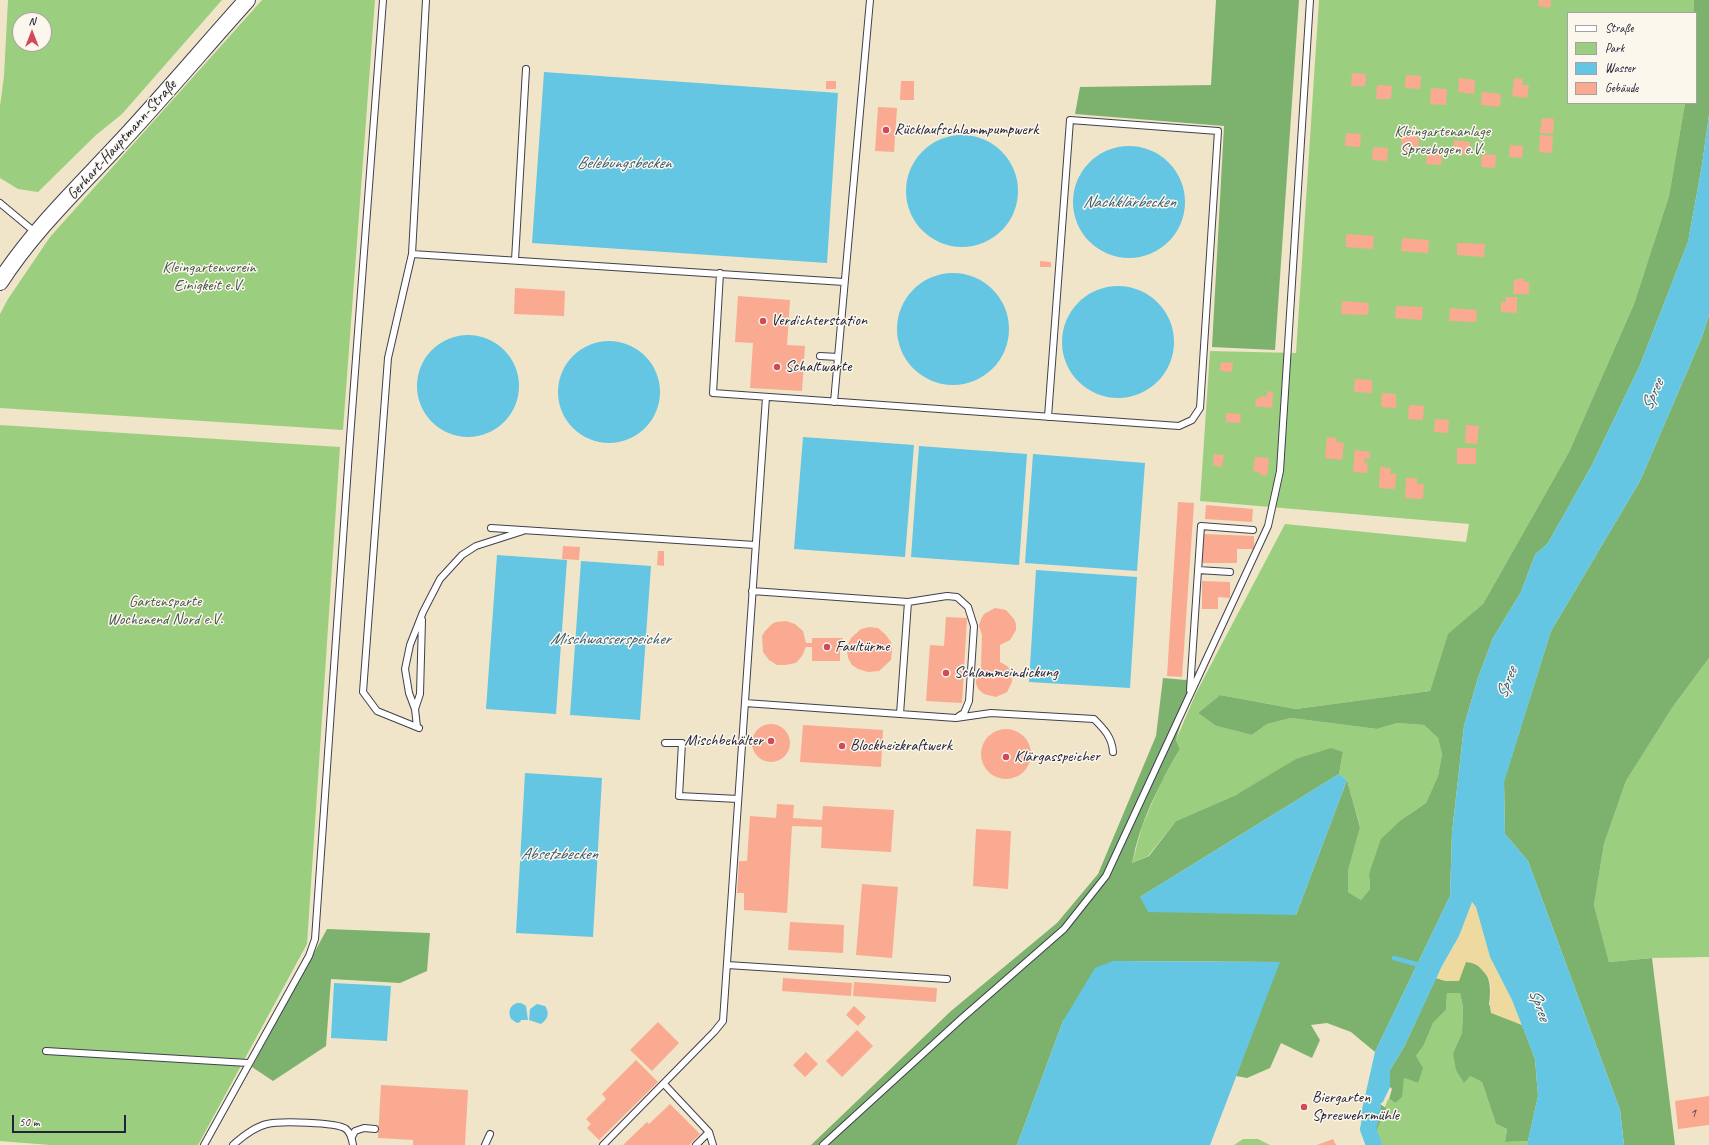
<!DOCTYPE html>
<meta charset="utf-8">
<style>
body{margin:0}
#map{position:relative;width:1709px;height:1145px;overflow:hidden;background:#f0e5c8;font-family:Caveat,sans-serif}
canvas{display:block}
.legend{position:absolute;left:1567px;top:12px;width:130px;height:92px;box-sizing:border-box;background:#fbf7ec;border:1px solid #a4a2a5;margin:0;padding:5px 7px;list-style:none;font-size:12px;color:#22223b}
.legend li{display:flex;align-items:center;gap:8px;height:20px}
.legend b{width:20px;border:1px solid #a4a2a5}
.north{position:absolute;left:12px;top:12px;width:40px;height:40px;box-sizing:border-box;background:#fbf7ec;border:1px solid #a4a2a5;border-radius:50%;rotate:0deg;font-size:11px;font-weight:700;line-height:16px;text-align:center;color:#22223b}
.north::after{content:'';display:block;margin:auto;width:14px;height:18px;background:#d1495b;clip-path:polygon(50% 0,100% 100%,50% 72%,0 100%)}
.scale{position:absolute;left:12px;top:1115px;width:114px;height:18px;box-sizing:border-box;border:2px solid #22223b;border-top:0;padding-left:5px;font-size:12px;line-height:14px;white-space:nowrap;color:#22223b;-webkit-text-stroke:3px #fbf7ec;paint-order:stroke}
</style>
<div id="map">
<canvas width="1709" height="1145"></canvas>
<ul class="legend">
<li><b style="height:5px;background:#fff"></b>Straße</li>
<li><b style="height:11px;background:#9bcf7f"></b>Park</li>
<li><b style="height:11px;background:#64c6e2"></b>Wasser</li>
<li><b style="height:11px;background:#faaa90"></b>Gebäude</li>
</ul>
<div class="north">N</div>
<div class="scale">50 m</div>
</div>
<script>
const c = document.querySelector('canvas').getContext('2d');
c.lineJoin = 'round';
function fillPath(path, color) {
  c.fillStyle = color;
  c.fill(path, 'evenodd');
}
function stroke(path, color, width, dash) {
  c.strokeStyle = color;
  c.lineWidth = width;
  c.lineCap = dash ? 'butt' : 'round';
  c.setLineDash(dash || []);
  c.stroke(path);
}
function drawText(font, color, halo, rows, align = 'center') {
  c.font = font + ' Caveat,sans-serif';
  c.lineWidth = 3;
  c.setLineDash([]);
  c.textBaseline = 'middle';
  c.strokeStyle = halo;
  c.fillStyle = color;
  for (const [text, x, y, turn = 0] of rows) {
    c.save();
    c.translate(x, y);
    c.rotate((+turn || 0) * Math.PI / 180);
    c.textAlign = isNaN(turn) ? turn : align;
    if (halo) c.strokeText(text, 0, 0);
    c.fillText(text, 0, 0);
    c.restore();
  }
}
const green = new Path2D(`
 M8,0H222L122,114L96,135L38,192L18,189L0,178V106L4,76ZM20,20H44V44H20Z
 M262,0H375L343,430L0,408V314L8,299L50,237Z
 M1319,0H1694V13H1568V103H1685L1669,196L1634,304L1569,452L1483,604L1448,635L1430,691L1296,709L1220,695L1198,713L1216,726L1252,735L1267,724L1291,718L1377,729L1397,723L1424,725L1438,738L1442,754L1438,776L1426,803L1401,820L1369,874L1370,889L1361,900L1348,892V871L1360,826L1347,780L1339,774L1343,752L1236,795L1176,821L1148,856L1132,863L1142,827L1160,784L1180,749L1176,740L1196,693L1285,524L1466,542L1469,524L1200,501L1210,351L1296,353Z
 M0,425L340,447L307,944L198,1145H50L0,1141Z
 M1709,658V957L1652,958L1609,962L1594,905L1604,844L1626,781L1672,708Z
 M1447,993H1460L1463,1007L1462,1033L1453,1053L1470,1076L1482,1082L1496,1124L1507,1129L1505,1142L1528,1141L1527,1145H1379L1375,1134L1388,1099L1395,1103L1404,1078L1418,1083L1416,1056L1424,1045L1433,1023L1446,1010Z
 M1243,1139H1258L1270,1145H1234Z`);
const forest = new Path2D(`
 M1216,0H1299L1275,350L1212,347L1224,126L1075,114L1080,87L1211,85Z
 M1694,0H1709V115L1702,165L1688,242L1640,365L1592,465L1548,543L1535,555L1521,592L1493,638L1478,678L1464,726L1452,833L1450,896L1375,1052L1351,1032L1327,1023L1311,1025L1320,1040L1312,1058L1281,1043L1270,1068L1247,1078L1236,1076L1279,962L1113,961L1063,1021L1017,1145H811L951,1011L1057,923L1098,874L1156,736L1163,678L1186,680L1196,671L1176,740L1180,749C1159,784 1140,822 1132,863L1149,856L1176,821L1236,795L1296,759L1331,748L1343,752L1339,774L1140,897L1296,915L1347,780L1360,827L1348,871V892L1361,900L1370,889L1369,874L1381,839L1401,820L1426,803L1438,776L1442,754L1438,738L1424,725L1397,723L1377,729L1291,718L1267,724L1252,735L1216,726L1198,713L1220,695L1296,709L1430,691L1448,634L1483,604L1569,452L1634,304L1669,196L1685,103H1696V13H1694Z
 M1709,315V658L1672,708L1626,781L1604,844L1594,905L1609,962L1652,958L1675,1145H1624L1620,1110L1528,861L1505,834L1504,781L1551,631L1640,481L1702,337Z
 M327,929L430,933L427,971L400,983L331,979L326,1046L273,1081L252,1067Z
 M1466,961C1490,966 1492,984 1489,1005L1509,1019L1522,1025L1535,1059L1538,1096L1528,1141L1505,1142L1507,1129L1496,1124L1482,1082L1470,1076L1464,1083L1456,1070L1453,1053L1462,1033L1463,1007L1460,993H1447L1446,1010L1433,1023L1424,1045L1416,1056L1423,1068L1418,1083L1404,1078L1402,1097L1395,1103L1389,1099L1392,1089L1390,1087V1070L1404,1047L1436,978L1446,981H1458Z
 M1380,1104L1386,1108L1375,1134L1372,1129L1375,1115Z`);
const sand = new Path2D(`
 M1471,902L1476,907L1490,957L1512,1000L1522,1025L1491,1013C1487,994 1498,986 1482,970C1477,964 1474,963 1466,962L1459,981H1446L1436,978L1459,936Z`);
const water = new Path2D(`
 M544,72L838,93L827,263L532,243Z
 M1709,115V315L1702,337L1640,481L1551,631L1504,782L1505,834L1528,861L1620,1110L1624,1145H1527L1538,1096L1535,1059L1512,1000L1490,957L1476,907L1472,902L1459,936L1442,966L1404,1047L1390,1070V1087L1383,1102L1380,1104L1375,1115L1372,1129L1362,1127L1361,1114L1375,1052L1450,896L1452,833L1464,726L1478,678L1493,638L1521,592L1535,555L1548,543L1592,465L1640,365L1688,242L1702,165Z
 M906 191a56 56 0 1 1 112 0a56 56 0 1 1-112 0Z
 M1073 202a56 56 0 1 1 112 0a56 56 0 1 1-112 0Z
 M897 329a56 56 0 1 1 112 0a56 56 0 1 1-112 0Z
 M1062 342a56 56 0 1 1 112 0a56 56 0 1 1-112 0Z
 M417 386a51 51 0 1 1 102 0a51 51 0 1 1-102 0Z
 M558 392a51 51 0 1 1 102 0a51 51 0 1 1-102 0Z
 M803,437L914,445L905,557L794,549Z
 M919,446L1027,454L1019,565L911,557Z
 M1033,454L1145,463L1137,571L1025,563Z
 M497,555L567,560L556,714L486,709Z
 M581,561L651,566L640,720L570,715Z
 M1036,570L1137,577L1130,688L1029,682Z
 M525,773L602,778L593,937L516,933Z
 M1339,774L1347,780L1296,915L1148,912L1140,897Z
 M1113,961L1280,962L1210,1145H1017L1063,1021L1095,968Z
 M334,983L391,986L387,1041L331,1038Z
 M517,1003H521L526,1006L528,1020H521L520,1022L517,1023L511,1019C508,1012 509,1006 517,1003Z
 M537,1004L545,1006C550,1013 548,1019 541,1024L529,1020L530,1009Z`);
const stream = new Path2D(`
 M1394,958L1423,966`);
const canal = new Path2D(`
 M1373,1108L1368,1129L1374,1145`);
const building = new Path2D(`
 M1539,0H1551L1550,8L1538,6Z
 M1352,73L1366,74L1365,86H1351Z
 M1406,75L1421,76L1420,89L1405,88Z
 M1459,78L1475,80L1474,94L1458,92Z
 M1514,78L1523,79L1522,85H1529L1527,98L1512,96Z
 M826,81H836V89H826Z
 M901,81H914V100H900Z
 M1377,85L1392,86L1391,99H1376Z
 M1431,88L1447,89L1446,105L1430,104Z
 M1482,92L1501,94L1500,107L1481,105Z
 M878,107L897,108L894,152L875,151Z
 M1542,118L1554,119L1553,134L1540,133Z
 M1402,132L1416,133V137L1419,138L1418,151L1401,150Z
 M1346,133L1361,134L1360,147L1345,146Z
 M1540,135L1553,136L1552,153L1539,152Z
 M1454,140L1470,142L1469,155L1453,154Z
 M1510,145L1523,146L1522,158L1509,157Z
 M1373,147L1388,148L1387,161L1372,160Z
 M1427,150L1442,151L1441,165L1426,164Z
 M1482,154L1496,155L1495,168L1481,167Z
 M1346,234L1374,236L1373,249L1346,247Z
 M1402,238L1429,240L1428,253L1401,251Z
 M1457,243L1485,244L1484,257L1457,255Z
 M1040,261L1051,262V267H1040Z
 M1524,278V282H1529V294H1513L1514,280Z
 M515,288L565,291L564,316L514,314Z
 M738,296L790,300L787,345L805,346L802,391L750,388L753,343L735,342Z
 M1506,297H1517V313L1501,312V302H1506Z
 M1342,301L1369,303L1368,315L1341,314Z
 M1396,306L1423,307L1422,320L1395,318Z
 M1450,308L1477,310L1476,322L1449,321Z
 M1221,362L1233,363L1232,372L1220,371Z
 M1355,379L1372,380V393L1354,392Z
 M1267,391L1273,392L1272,408L1255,406L1256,399H1259L1260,396L1267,397Z
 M1382,393L1396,394V408L1381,407Z
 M1409,405L1424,406L1423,420L1408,419Z
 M1226,413L1241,414L1240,423L1226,422Z
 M1435,419L1449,420L1448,433L1434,432Z
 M1466,425L1479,426L1477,444L1465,443Z
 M1327,437L1337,438L1336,442L1344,443L1342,460L1325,458Z
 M1457,448H1476V464H1457Z
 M1355,450L1370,452V459L1365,458L1364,463H1368L1367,473L1353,472Z
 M1214,454L1224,455L1222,467L1213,465Z
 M1255,457L1269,458L1267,476L1260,475V472L1253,471Z
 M1380,467L1391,468L1390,474H1396L1395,489L1379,488Z
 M1406,478H1417V484H1424L1423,499L1405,498Z
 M1178,502L1194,503L1182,677L1167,676Z
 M1206,505L1253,509L1252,522L1205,519Z
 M1203,534L1254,536V549H1237V563H1202Z
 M563,546L580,547L579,560L562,559Z
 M658,551H664V566L657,565Z
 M1202,581L1230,582V598L1218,597V609H1202Z
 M995,608L1006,610L1014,619L1016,624V630L1010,640L1000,645V662L1007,666L1011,671L1012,682L1007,692L996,697L984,694L979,690L976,684V678L981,667L982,635L979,626L981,619L984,614Z
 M946,617L967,618L962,703L926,701L930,645L944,646Z
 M786,621L795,624L803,631L806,643H812V638H843V646H847L851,638L861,629L869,627L878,628L885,634L891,642L892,649L891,660L879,671L868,672L858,669L852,665L848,658L847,650H840V661H812V647H806L802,656L796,663L785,665H777L769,660L763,652L762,636L765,631L772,624L776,622Z
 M752 743a19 19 0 1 1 38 0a19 19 0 1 1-38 0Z
 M803,725L883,730L881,767L800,762Z
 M981 754a25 25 0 1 1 50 0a25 25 0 1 1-50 0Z
 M777,804L794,805L793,818L822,820L823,806L894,810L891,852L821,848L822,827L792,826L787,913L744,910V893H737L739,861H747L750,816L776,818Z
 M976,829L1011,831L1008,889L973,886Z
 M862,884L898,887L892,958L856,955Z
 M790,922L844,925L843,953L788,950Z
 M783,978L852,983L851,996L782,991Z
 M854,982L937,988L936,1002L853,996Z
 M854,1006L866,1017L858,1026L846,1015Z
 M658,1022L679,1043L652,1071L630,1050Z
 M857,1030L873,1046L842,1077L826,1061Z
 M806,1052L818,1064L805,1077L793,1065Z
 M636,1060L658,1082L599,1140L587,1128L591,1124L586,1119L606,1099L602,1094Z
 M381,1085L468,1090L465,1145H413V1140L378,1138Z
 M1709,1096V1125L1678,1129L1675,1101Z
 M670,1104L700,1134L689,1145H623L647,1122L649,1124Z
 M1333,1139L1336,1145H1317Z`);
const service = new Path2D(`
 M426,0L412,254L844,282
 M0,203L36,233
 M412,254L388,358L363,692L377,711L419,728
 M515,260L526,69
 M720,273L713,393C868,404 1024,415 1179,426L1192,420L1200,408L1218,131L1070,120L1048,417
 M820,356L838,357
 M834,402L870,0
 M491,528L755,545
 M1198,570L1230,572
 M752,591L908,602L947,596L957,597L968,607L974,626L969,701L964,713L959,716
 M1190,690L1201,526L1253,530
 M745,703L956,718L991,713L1094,719C1104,729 1112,737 1113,752
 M415,709L420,694L422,620
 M900,714L908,602
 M417,727L415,709L409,693L405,669L410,645L423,612L440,579L462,555L476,546L523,531
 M665,743H682L679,796L738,799
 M727,965L947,979
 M46,1051L248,1063
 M664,1084L709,1132L713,1145
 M352,1137L355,1131L364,1128L375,1129
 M204,1145L309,956L315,939L350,438L383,0
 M233,1145C243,1136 254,1127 267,1124C279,1121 337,1122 346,1129C351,1133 352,1139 353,1145
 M485,1145L490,1134
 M603,1145L714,1032L723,1021L766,397
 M696,1145L709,1132
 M823,1145L961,1019L1064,929L1106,876L1268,526L1280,471L1310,0`);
const tertiary = new Path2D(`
 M0,282C32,232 76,190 116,147C161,99 203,49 247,0`);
const markers = [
 [886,130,4,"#d1495b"],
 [763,321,4,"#d1495b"],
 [777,367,4,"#d1495b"],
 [827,647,4,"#d1495b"],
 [946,673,4,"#d1495b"],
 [771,741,4,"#d1495b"],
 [842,746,4,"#d1495b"],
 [1006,757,4,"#d1495b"],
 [1304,1107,4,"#d1495b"]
];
const numberNames = [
 ["1",1693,1113]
];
const poiNames = [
 ["Rücklaufschlammpumpwerk",894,130],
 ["Verdichterstation",771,321],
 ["Schaltwarte",785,367],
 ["Faultürme",835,647],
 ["Schlammeindickung",954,673],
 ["Mischbehälter",763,741,"right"],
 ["Blockheizkraftwerk",850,746],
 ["Klärgasspeicher",1014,757],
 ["Biergarten",1312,1098],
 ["Spreewehrmühle",1312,1116]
];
const parkNames = [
 ["Kleingartenanlage",1442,132],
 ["Spreebogen e.V.",1442,150],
 ["Kleingartenverein",209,268],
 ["Einigkeit e.V.",209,286],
 ["Gartensparte",165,602],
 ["Wochenend Nord e.V.",165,620]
];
const streetNames = [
 ["Gerhart-Hauptmann-Straße",122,140,-48]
];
const waterNames = [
 ["Belebungsbecken",624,164],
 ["Nachklärbecken",1129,203],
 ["Spree",1653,395,-66],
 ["Mischwasserspeicher",610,640],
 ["Spree",1507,683,-69],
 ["Absetzbecken",559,855],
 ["Spree",1539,1005,70]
];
fillPath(green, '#9bcf7f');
fillPath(forest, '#7cb26e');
fillPath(sand, '#eeda9e');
fillPath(water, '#64c6e2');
stroke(stream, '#64c6e2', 4.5);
stroke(canal, '#64c6e2', 16);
fillPath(building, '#faaa90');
stroke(service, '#413f50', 8);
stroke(tertiary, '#413f50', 18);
stroke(service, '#fff', 6);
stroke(tertiary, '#fff', 16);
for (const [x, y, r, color] of markers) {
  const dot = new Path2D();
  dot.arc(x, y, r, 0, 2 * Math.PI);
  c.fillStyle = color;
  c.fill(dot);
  stroke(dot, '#fbf7ec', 1.5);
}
drawText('14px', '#584450', null, numberNames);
drawText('16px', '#22223b', '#fbf7ec', poiNames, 'left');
drawText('16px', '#46564f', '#fbf7ec', parkNames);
drawText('16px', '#22223b', '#fbf7ec', streetNames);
drawText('italic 17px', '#395b75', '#fbf7ec', waterNames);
</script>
